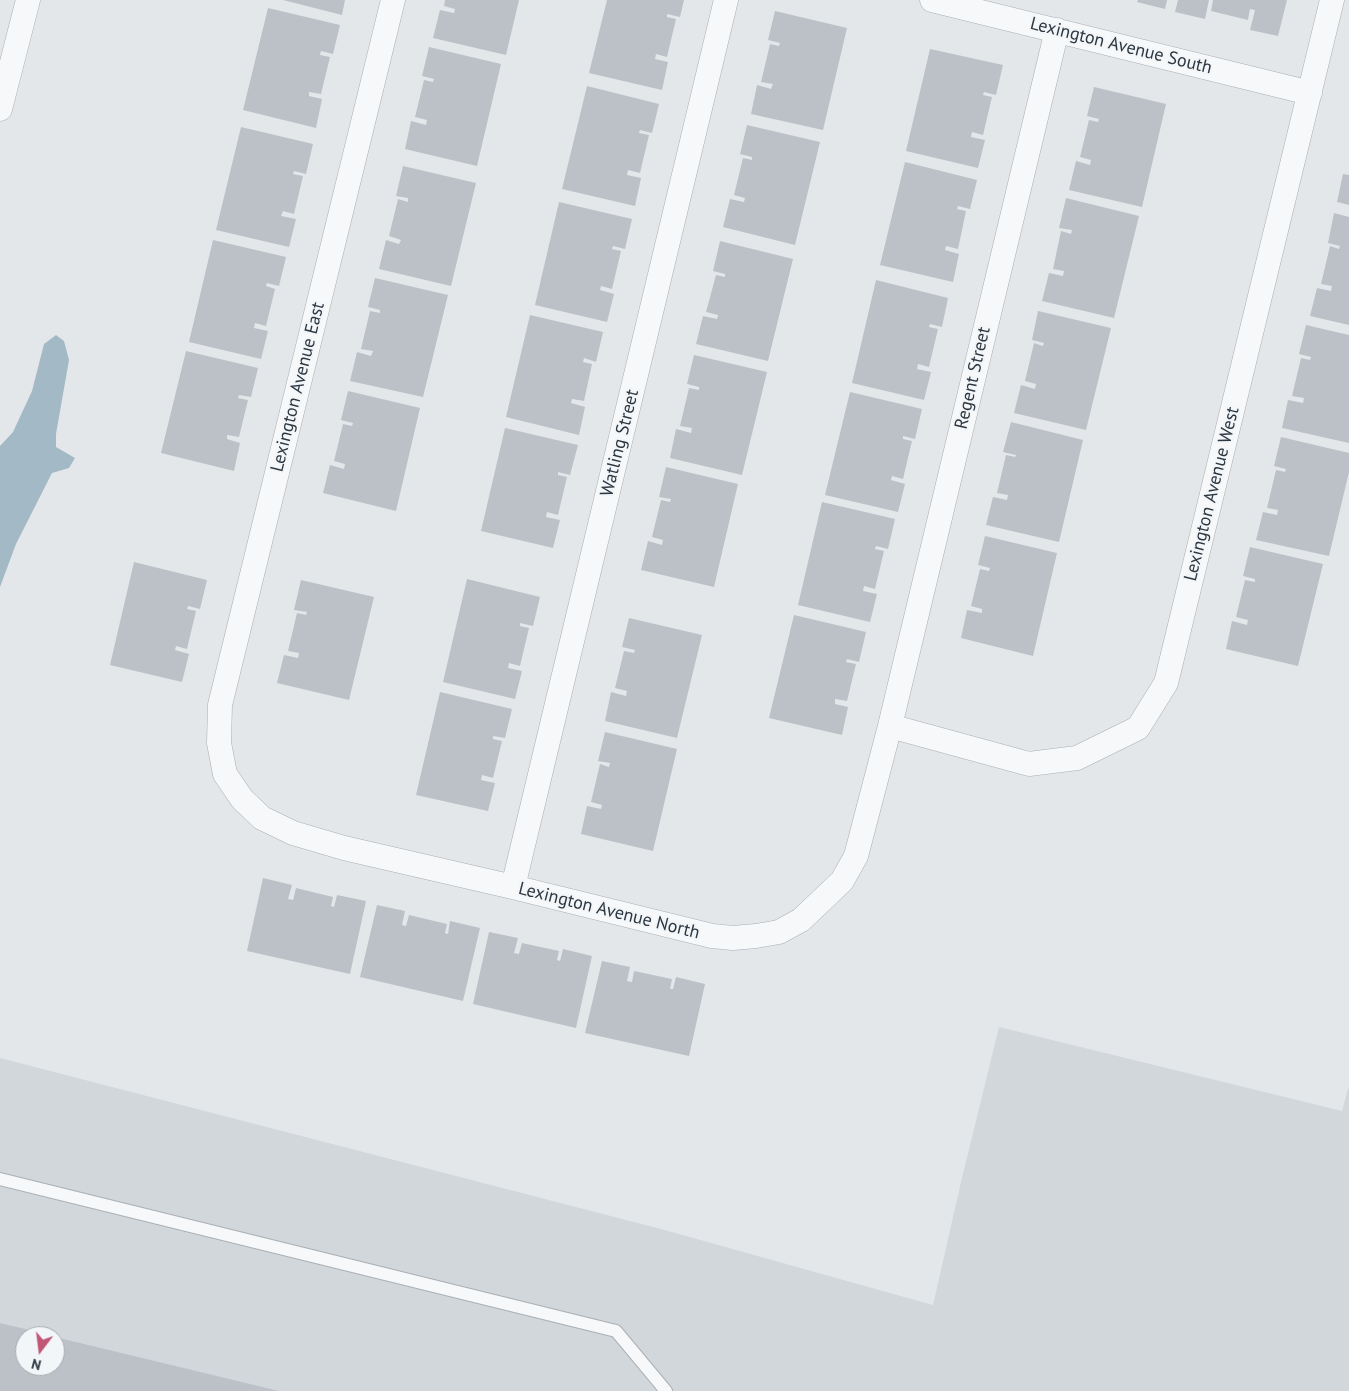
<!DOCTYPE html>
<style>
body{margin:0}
#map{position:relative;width:1349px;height:1391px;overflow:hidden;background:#e4e7ea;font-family:"PT Sans",sans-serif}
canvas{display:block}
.north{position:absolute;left:15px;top:1326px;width:50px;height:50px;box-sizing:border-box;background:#f3f6f8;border:1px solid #a4aaaf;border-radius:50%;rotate:195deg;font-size:14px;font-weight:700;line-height:20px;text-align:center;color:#2d3741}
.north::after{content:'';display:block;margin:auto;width:18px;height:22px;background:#c25676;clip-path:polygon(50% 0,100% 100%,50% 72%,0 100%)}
</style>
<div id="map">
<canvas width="1349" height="1391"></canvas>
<div class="north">N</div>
</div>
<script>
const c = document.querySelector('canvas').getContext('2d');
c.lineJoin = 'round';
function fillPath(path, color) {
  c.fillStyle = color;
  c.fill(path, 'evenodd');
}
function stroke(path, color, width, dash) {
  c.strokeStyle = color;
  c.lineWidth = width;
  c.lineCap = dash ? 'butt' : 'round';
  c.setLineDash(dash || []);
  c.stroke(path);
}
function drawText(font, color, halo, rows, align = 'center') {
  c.font = font + ' "PT Sans",sans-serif';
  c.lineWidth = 4;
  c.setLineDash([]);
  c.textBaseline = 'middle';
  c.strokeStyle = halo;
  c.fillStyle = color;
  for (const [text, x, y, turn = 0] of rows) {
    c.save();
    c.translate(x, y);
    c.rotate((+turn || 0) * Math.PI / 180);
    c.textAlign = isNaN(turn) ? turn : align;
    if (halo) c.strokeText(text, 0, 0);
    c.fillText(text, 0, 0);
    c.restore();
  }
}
const built = new Path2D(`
 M999,1027L1342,1111L1348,1089H1349V1391H0V1058L661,1229L933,1305L961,1182ZM25,1336H55V1366H25Z`);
const water = new Path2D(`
 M56,335L64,341L69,360L56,434V447L75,458L69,468L52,473L16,544L0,587V446L13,432L32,391L44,344Z`);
const building = new Path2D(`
 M283,0H345L342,15Z
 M445,0H519L506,55L433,38L440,10L454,13L455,9L444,6Z
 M607,0H684L680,17L667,14V17L676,19L667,57L656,54L655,59L668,62L662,90L589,73Z
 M1138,0H1167L1165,9L1137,2Z
 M1178,0H1209L1205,19L1175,12Z
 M1213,0H1287L1278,36L1250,30L1255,10L1250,9L1248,20L1211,11Z
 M268,8L340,25L333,54L321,51L320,55L330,57L321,94L309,92V96L322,99L316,128L243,110Z
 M775,11L847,28L823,130L751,114L757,85L771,89L773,84L761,82L770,44L779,46L780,43L768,40Z
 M429,47L501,64L477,166L405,149L411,121L426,125L427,120L415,117L424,80L433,82L434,79L422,76Z
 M930,49L1003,65L996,95L984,92L983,95L992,97L983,135L972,132L971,137L985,140L978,168L906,151Z
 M587,86L659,104L652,133L640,130L639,133L649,135L640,173L628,170L627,175L641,178L635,206L562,189Z
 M1094,87L1166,104L1142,207L1069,190L1076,161L1090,165L1091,160L1080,157L1089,120L1098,122L1099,119L1087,116Z
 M747,125L820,142L795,245L723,227L730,199L744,202L745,198L734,195L743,158L752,160V157L740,154Z
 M241,127L313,144L306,174L294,171L293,174L303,176L294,214L283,211L281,216L296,219L289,247L216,230Z
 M905,162L977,180L970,209L958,206L957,209L966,211L958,249L946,246L945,250L959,254L953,282L880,265Z
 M403,166L476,183L451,286L379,269L386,240L399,244L401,240L389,236L398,199L408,202V198L396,196Z
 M1343,174L1349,175V205L1337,202Z
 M1066,198L1139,216L1114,318L1042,301L1049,273L1063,276L1064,271L1053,269L1061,231L1071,234L1072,230L1059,228Z
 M559,202L632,219L625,249L613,246L612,249L621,251L612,289L601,286L600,290L614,294L607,322L535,305Z
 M1334,213L1349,217V325L1310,316L1317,288L1331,291L1332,286L1321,284L1330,246L1339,249L1340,246L1328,243Z
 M213,240L286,257L279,286L267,283L266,286L275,289L266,326L255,323L254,328L268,331L261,359L189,342Z
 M720,241L793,259L768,361L696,344L703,316L717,319L718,315L706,312L716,275L725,277V274L713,271Z
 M375,278L448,295L423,397L350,381L357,352L371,356L373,351L361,349L370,311L380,313V310L368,307Z
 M876,280L948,298L942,327L930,324L929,327L938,329L929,367L918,364L917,369L931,372L924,400L852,383Z
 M1038,311L1111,328L1086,430L1014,413L1021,385L1035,389L1036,384L1025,381L1034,343L1043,346L1044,343L1032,340Z
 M530,315L603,332L596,362L584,358L583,362L592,364L584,401L572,399L571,403L585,407L579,435L506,417Z
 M1306,325L1349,335V443L1282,428L1288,400L1303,403L1304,398L1292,396L1301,358L1310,360L1311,357L1299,354Z
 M186,351L258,368L251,397L239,395L238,398L248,400L239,437L227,435V439L240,443L234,471L161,453Z
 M694,355L767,372L742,475L670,458L676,429L691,433L692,428L680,426L689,388L699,390V387L687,384Z
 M348,391L420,408L396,511L323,493L330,465L344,469L345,464L334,461L343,424L352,426L353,423L341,420Z
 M850,392L922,409L915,439L903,436V439L912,441L903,479L892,476L891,480L905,484L898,512L825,495Z
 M1011,422L1083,440L1059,542L986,525L993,497L1007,500L1008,495L997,493L1006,455L1015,457L1016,455L1003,452Z
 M505,428L578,445L570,475L558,472V475L567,477L558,515L547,512L546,517L560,520L553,548L481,531Z
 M1281,437L1349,453V472L1329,556L1256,540L1263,512L1277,515L1278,510L1267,508L1276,470L1285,472L1286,469L1274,466Z
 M666,467L738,484L714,587L641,570L648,541L662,545L663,540L652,537L661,500L670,502L671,499L659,497Z
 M822,502L895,519L888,549L876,546L875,549L884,551L875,589L864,586L863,591L877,594L870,622L798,605Z
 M985,536L1057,553L1033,656L961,638L967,610L982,613V609L971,606L980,569L989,571L990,568L978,565Z
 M1250,547L1323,564L1298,666L1226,649L1232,621L1247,625L1248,620L1236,617L1245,580L1255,582V579L1243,576Z
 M134,562L207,580L200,609L188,606L187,609L196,611L187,649L176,646L175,650L189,654L182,682L110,665Z
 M467,579L540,597L533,626L520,623V626L529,628L520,666L509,663L508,668L522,671L515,699L443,682Z
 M301,580L374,597L349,700L277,683L284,655L298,658L299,653L288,651L297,613L306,615L307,612L294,610Z
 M794,615L866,632L859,662L847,659L846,662L856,664L847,701L835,699V704L848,707L842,735L769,718Z
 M629,618L702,635L677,738L605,721L611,692L626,696L627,691L615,688L624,651L634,653L635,650L622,647Z
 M440,692L512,709L505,738L493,736V739L502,741L493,778L482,775L481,780L495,783L488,811L416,795Z
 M605,732L677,749L653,851L581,834L587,806L601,809L602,805L591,802L600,764L609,767L610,763L598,761Z
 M263,878L292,885L288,899L293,900L296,888L333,897L331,906L334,907L337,895L366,901L350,974L247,951Z
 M377,905L405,911L402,925L406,926L409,915L447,924L445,933L448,934L450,921L480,928L463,1001L360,977Z
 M489,932L518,938L514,953L519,954L522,943L559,951L557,960L560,961L563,949L592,956L576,1028L473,1004Z
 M602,961L630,967L627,981L632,982L634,971L672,979L670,989H673L676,977L705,984L689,1056L585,1033Z
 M0,1323L50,1335L25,1336V1366H55V1337L279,1391H0Z`);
const service = new Path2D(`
 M0,1179L616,1331L666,1391`);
const minor = new Path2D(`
 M393,0L220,705L219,743L225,774L242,799L262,818L293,833L344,848L513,887L712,936L733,938L756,936L779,932L801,920L842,881L856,856L890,726L1057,30
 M932,0L1310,93
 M0,109L28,0
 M890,726L1029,764L1077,758L1138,728L1166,683L1332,0
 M513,887L726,0`);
const streetNames = [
 ["Lexington Avenue South",1121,46,14],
 ["Regent Street",973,378,-77],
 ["Lexington Avenue East",298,387,-76],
 ["Watling Street",620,443,-76],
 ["Lexington Avenue West",1212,494,-76],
 ["Lexington Avenue North",609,911,14]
];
fillPath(built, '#d2d7dc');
fillPath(water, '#a3b9c6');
fillPath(building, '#bbc1c7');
stroke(service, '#a9afb4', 14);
stroke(minor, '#a9afb4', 25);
stroke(service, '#f6f8f9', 12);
stroke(minor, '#f6f8f9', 24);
drawText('18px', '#2d3741', '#f3f6f8', streetNames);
</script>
